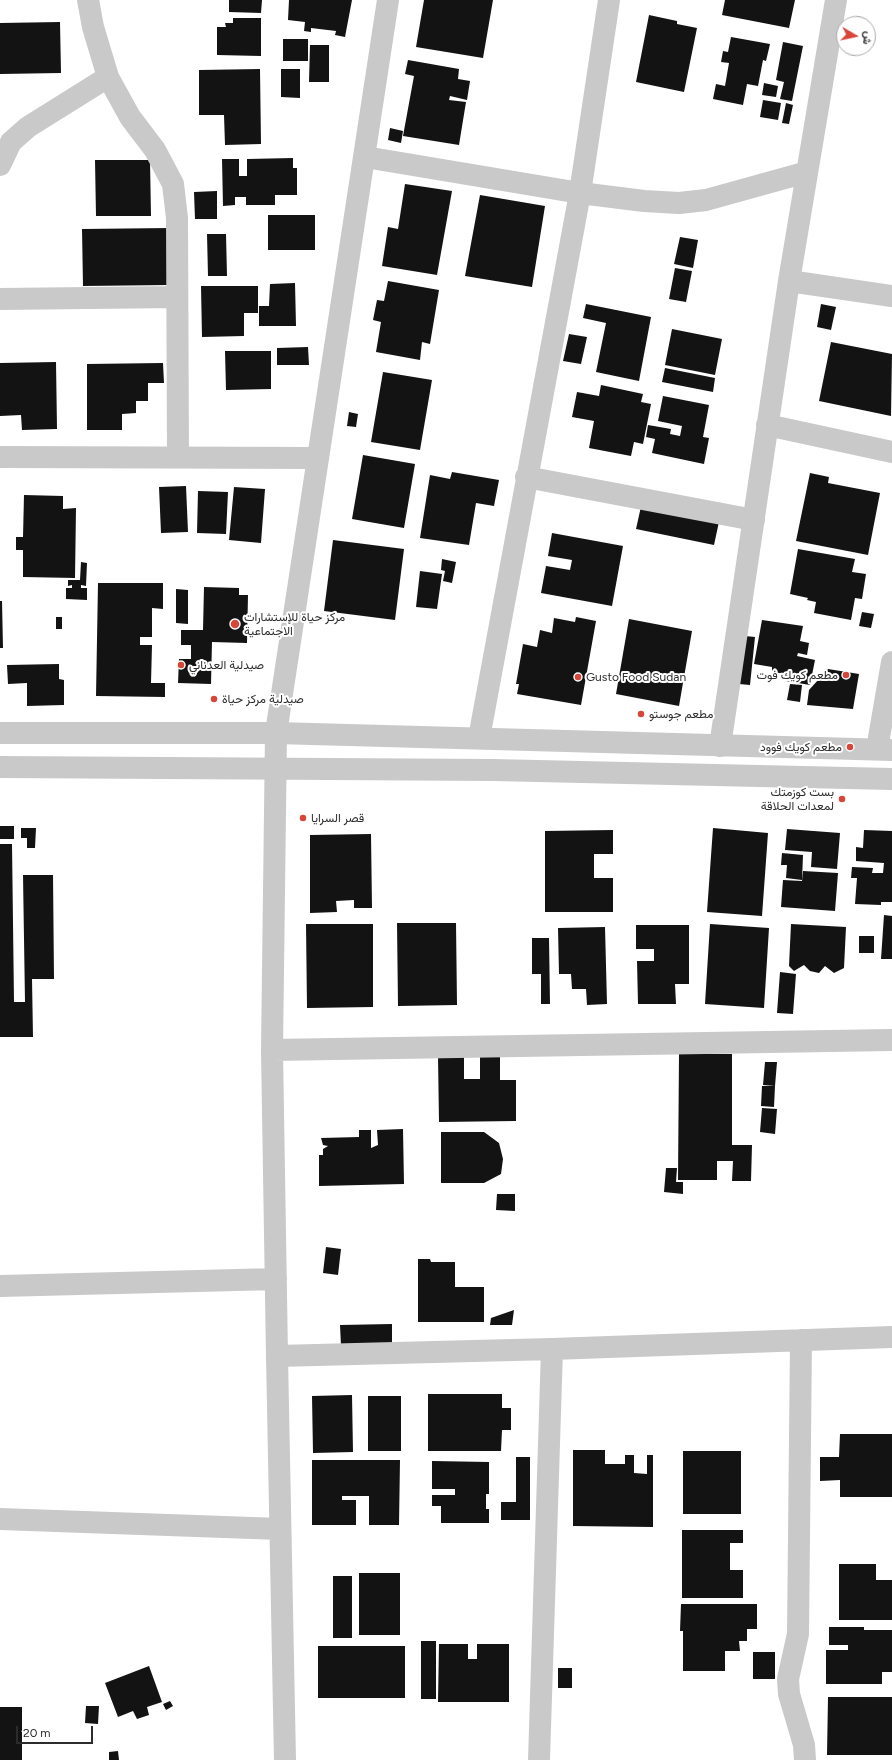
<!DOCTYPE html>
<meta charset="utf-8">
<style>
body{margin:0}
#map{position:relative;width:892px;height:1760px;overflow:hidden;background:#fff;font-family:Figtree,Vazirmatn,sans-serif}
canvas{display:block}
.north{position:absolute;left:836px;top:16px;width:40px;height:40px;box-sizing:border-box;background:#fff;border:1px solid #ababab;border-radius:50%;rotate:99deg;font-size:11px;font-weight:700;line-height:16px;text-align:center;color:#2c2c2c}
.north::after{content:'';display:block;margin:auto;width:14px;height:18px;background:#d6473a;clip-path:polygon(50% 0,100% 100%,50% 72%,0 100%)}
.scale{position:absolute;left:16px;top:1726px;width:77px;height:18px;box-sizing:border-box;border:2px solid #2c2c2c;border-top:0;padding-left:5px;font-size:12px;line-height:14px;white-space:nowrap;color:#2c2c2c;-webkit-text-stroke:3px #fff;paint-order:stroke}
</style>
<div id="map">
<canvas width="892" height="1760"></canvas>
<div class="north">ش</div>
<div class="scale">20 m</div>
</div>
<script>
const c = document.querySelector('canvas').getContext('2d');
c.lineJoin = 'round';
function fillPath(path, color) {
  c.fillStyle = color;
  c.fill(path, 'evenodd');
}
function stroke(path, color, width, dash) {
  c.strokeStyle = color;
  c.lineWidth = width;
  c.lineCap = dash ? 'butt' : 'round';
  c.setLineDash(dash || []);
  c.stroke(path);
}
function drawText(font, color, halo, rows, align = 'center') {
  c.font = font + ' Figtree,Vazirmatn,sans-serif';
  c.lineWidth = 4;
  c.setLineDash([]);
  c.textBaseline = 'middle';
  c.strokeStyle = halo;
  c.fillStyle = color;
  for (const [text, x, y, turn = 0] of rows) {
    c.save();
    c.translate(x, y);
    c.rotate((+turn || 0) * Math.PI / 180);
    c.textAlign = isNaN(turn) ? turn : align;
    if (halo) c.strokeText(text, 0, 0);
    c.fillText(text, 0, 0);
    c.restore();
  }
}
const building = new Path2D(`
 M229,0H262L261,13L229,12Z
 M289,0H352L345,37L335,35L336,31L311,28V32L304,31L305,22L288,20Z
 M424,0H493L483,58L416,47Z
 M725,0H795L789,28L722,15Z
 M649,15L677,21V24L697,28L684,92L636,82Z
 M233,18H261V56L217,55V27H226L225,23H233Z
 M60,22L61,73L0,74V23Z
 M731,37L770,44L766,61L763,60L758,86L747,84L743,105L713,99L716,84L725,86L729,63L721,62L723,51L728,52Z
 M283,39H308V61H283Z
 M783,42L803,46L792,101L780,99L784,82L776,80Z
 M310,45H329V82H309Z
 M408,60L459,69L458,79L470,81L467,100L450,96L449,100L466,102L459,145L403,136L414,76L405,74Z
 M260,69L261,144L225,145L224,115H199V70Z
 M281,69H300V98L281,97Z
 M764,83L778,86L776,97L762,95Z
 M763,100L781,103L778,120L760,117Z
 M786,103L793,105L789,124L782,123Z
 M390,128L403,131L401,143L388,140Z
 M293,158V168H297V195H275V205H246V197H235V205L223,206L222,159H239V176H247V159Z
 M95,160H150L151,216H96Z
 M405,184L452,191L437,275L382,266L388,227L398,229Z
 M217,191V219H195L194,192Z
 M480,195L545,206L532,287L465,276Z
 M268,215H315V250H268Z
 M170,228V285L83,286L82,229Z
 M207,234H226L227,276H208Z
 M680,237L698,240L693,268L674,264Z
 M675,268L692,271L686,302L669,299Z
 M388,281L439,290L430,344L422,342L420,360L376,352L381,322L373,320L377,300L384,301Z
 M295,283L296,326H259V306H269L270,284Z
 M201,286H258V313H244V336L202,337Z
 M586,304L651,317L639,381L596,372L606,323L583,318Z
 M821,304L836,307L831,330L817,327Z
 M672,329L722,339L715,375L665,365Z
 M569,334L587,337L581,364L563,361Z
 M831,342L892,354L891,416L819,401Z
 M308,347L309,365H277V348Z
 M225,351H271V389L226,390Z
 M56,362L57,429L22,430L21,415L0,416V363Z
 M163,363L164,383H148V401H136V413L122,414V430H87V364Z
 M665,368L715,378L713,392L662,382Z
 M383,372L432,380L420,450L371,442Z
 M601,385L643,394L641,402L651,404L643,444L634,442L631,456L589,448L594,421L572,417L577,392L599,396Z
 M663,396L709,405L703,437L709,438L704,464L652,453L655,439L646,437L648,425L671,429L670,434L680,436L682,426L658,421Z
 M349,412L358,414L356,427L347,426Z
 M363,455L415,464L404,528L352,519Z
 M452,472L499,480L494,506L476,503L469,545L420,538L430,475L450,479Z
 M810,473L829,477L828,483L880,493L868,555L796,541Z
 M186,486L188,532L161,533L159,487Z
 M234,487L265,489L261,543L229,540Z
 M198,491L228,492L226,534L197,533Z
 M24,495L63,496V509L76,508L75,578L23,577V550H16V537H23Z
 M642,502L720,517L714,545L636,529Z
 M552,533L623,546L612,606L541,593L546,566L570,570L572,560L548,556Z
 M333,540L404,549L395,620L324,611Z
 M798,549L855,559L852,572L866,574L862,599L855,598L851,620L814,613L816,602L807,600L808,598L790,594Z
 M442,559L456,562L452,583L443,581L445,571L441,570Z
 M81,562L87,563L86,586L81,585V588H87V600L66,599V588H72V585L68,586V580H80Z
 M420,571L442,574L437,609L416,607Z
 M98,583H163V609L152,608V637H140V645H152L151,683H165V697L96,696Z
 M204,587L239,588V595H248L247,643L212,642L211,684L178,683L179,659H191V645H181V630H203Z
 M176,589L188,590V624L176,623Z
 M0,601H2L3,648H0Z
 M862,612L874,614L871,628L859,626Z
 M56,617H62V629H56Z
 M576,617L596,621L581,705L517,694L519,684H516L523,644L537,647L540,630L552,633L554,618L575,622Z
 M629,619L692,631L679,706L616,694Z
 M762,620L803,626L800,641L809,643L807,655L798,653L797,656L815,660L810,685L786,681L787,674L772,672V667L754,664Z
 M745,636L755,637L750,685L739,684Z
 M59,664V679L64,680V705L27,706V683L8,684L7,665Z
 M828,669L859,674L853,709L807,705L809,690Z
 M790,684L802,685L800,702L787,700Z
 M0,826H14V839H0Z
 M21,828H36L35,848H27V838H21Z
 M713,828L768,833L762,916L707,912Z
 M787,829L840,833L837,869L811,867L812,852L785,850Z
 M613,830V854H594V878H613V912H545V831Z
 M864,830L892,831V902H881V905L855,904L857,878H851L852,867L873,868L872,873H883L884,863L856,861V847L863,848Z
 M371,834L372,908H354V900L336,901L337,912L310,913V835Z
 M0,844H12L14,1002H25L23,875H53L54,979H32L33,1037H0Z
 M782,853L803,855L802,880L786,878L787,865H781Z
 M803,871L838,873L835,911L781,907L783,880L802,881Z
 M884,915L892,916V959H881Z
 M397,923H456L457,1005L398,1006Z
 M306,924H373V1007L307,1008Z
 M710,924L769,928L764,1008L705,1004Z
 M791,924L846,927L844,968L834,973L825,966L819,973L810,971L804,965L794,971L789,966Z
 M636,925H689V984H675L676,1004H638L637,961H654V949H636Z
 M605,927L607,1004L587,1005L586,989H572L571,974H559L558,928Z
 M859,936H874V953H859Z
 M532,938H549L550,1004H541V974H532Z
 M780,972L796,974L793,1014L777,1013Z
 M679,1054H732V1145H752L751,1181H732L733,1161H717V1180H678Z
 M500,1055V1080H516V1121L439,1122L438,1056H464V1079H480V1056Z
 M765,1062H777L775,1086L763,1085Z
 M762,1086H775L774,1107L761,1106Z
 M762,1108L777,1109L775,1134L760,1132Z
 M403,1129L404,1184L319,1186V1155H323V1149L328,1146L323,1145L321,1138L359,1137V1130H371V1148L378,1145L377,1130Z
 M441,1132H484L499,1143L503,1159L501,1174L484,1183H441Z
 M666,1168H677L676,1182H683V1194L664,1192Z
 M497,1194H515V1211L496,1210Z
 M326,1247L341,1249L338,1275L323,1273Z
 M418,1259H430L431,1262H455V1287H484V1322H418Z
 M514,1310L512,1325H490L491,1318Z
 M392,1324V1345L341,1346L340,1325Z
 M428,1394H502V1408H511V1430H502L501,1451H428Z
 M352,1395L353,1452L313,1453L312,1396Z
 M368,1396H401V1451H368Z
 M840,1434H892V1497H840V1480L820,1481V1457H839Z
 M573,1450H605V1464H625V1455H634V1473L647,1474V1455H653V1527L573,1526Z
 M683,1451H741V1514H683Z
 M516,1457H530V1520H501V1502H516Z
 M312,1460H400L399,1525H369V1496H342V1500H356V1525H312Z
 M432,1461L489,1462V1494H486V1509H489V1523H441V1506H432V1495H455V1489H432Z
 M682,1530H743V1543H730V1570H743V1598H682Z
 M839,1564H876V1580H892V1620H839Z
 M359,1573H400V1635H359Z
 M333,1576H352V1638H333Z
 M681,1604H757V1629H747V1641H739L740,1651H725V1671H683V1631H680Z
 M829,1627H864V1630H892V1672H882V1684H826V1650H848V1645H829Z
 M421,1641H436V1699H421Z
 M439,1644H468V1659H477V1644H509V1702H438Z
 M318,1646H405V1698H318Z
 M753,1652H775V1679H753Z
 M149,1666L162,1702L147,1707L149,1715L137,1719L133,1711L118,1717L105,1683Z
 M558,1668H572V1688H558Z
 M828,1697H892V1755H827Z
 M170,1701L173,1706L166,1710L163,1704Z
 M86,1706H99L98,1724L85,1723Z
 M0,1707H22V1760H0Z
 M118,1751L119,1760H109V1752Z`);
const minor = new Path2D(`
 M88,0L93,27L108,77L130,117L155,150L173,184L177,218L178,457
 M365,157L580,193L644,201L679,203L706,200L807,172
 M0,165L11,142L28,127L108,77
 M789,281L892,296
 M0,299L177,297
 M767,425L892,452
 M0,457L318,458
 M526,477L754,520
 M479,738L580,193L609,0
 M720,746L789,281L836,0
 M877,749L892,662
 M272,1050L892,1040
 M0,1286L276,1279
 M801,1340L798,1634L788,1679L789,1694L804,1745L805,1760
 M277,1356L552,1349L892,1337
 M0,1519L280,1529
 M285,1760L277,1356L272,1050L276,733L388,0
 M539,1760L552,1349`);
const tertiary = new Path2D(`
 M0,733H276L892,750
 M0,767L493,770L892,779`);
const markers = [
 [235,624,5,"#d6473a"],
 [181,665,4,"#d6473a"],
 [846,675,4,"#d6473a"],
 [578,677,4,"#d6473a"],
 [214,699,4,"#d6473a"],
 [641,714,4,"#d6473a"],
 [850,747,4,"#d6473a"],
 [842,799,4,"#d6473a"],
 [303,818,4,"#d6473a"]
];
const poiNames = [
 ["مركز حياة للإستشارات",244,617],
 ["الاجتماعية",244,631],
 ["صيدلية العدناني",189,665],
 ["مطعم كويك فوت",838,675,"right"],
 ["Gusto Food Sudan",586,677],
 ["صيدلية مركز حياة",222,699],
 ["مطعم جوستو",649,714],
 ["مطعم كويك فوود",842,747,"right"],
 ["بست كوزمتك",834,792,"right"],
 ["لمعدات الحلاقة",834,806,"right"],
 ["قصر السرايا",311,818]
];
fillPath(building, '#131313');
stroke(minor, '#c9c9c9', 22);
stroke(tertiary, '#c9c9c9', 22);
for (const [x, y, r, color] of markers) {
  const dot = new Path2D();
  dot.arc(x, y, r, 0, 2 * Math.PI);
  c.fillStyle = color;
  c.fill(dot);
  stroke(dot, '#fff', 1.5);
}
drawText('12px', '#2c2c2c', '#fff', poiNames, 'left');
</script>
